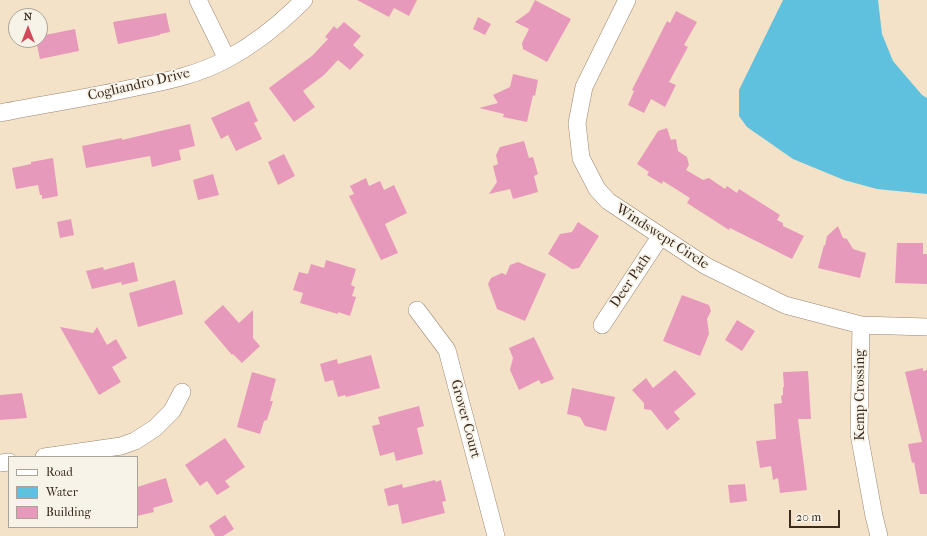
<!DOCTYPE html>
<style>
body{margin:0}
#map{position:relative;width:927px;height:536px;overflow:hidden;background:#f4e2c8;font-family:"IM FELL French Canon",serif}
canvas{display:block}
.legend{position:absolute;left:8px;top:456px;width:130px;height:72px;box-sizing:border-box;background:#f7f3e8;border:1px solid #aca397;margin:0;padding:5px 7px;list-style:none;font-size:12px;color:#3b2a1e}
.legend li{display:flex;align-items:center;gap:8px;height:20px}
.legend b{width:20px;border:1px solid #aca397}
.north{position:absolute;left:8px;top:8px;width:40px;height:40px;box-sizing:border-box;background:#f7f3e8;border:1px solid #aca397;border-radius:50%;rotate:0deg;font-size:11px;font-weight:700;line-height:16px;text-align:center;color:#3b2a1e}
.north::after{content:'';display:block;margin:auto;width:14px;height:18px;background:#d1495b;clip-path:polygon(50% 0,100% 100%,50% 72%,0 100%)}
.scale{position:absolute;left:789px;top:510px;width:51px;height:18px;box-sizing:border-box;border:2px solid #3b2a1e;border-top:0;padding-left:5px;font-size:12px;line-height:14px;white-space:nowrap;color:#3b2a1e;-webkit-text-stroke:3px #f7f3e8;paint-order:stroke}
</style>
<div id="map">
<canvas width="927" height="536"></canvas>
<ul class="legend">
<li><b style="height:5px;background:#fff"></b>Road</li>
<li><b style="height:11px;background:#5fc1dd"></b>Water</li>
<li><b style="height:11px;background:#e699ba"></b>Building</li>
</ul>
<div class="north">N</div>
<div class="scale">20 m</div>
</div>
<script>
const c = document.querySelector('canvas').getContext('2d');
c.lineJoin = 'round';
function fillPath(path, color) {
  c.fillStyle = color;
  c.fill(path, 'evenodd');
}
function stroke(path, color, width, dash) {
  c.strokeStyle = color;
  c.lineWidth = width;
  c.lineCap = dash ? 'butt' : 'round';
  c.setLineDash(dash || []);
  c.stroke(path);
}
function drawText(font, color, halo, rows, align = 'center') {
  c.font = font + ' "IM FELL French Canon",serif';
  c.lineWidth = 3.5;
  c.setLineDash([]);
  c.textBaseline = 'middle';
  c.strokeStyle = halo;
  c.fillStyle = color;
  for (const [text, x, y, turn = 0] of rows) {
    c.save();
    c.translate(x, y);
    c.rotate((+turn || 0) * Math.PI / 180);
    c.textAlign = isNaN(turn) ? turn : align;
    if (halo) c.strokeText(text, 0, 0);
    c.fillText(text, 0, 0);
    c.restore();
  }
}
const water = new Path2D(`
 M783,0H878L882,34L893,61L922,95L927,98V194L877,189L844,180L793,159L747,127L739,116V90Z`);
const building = new Path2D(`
 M357,0H417L409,16L394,8L389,17Z
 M535,0L571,19L547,62L523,49L522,43L529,29L515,22L529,12Z
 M676,11L697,22L684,45L688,47L669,82L676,85L665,107L651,99L644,113L628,105L634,91L632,90L667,21L670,23Z
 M166,13L170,32L160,34V35L118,44L113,22Z
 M478,17L491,24L485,35L473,29Z
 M344,22L361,36L353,45L364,55L350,70L338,60L324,75L303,91L315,107L294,122L269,88L312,56L328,39L325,37L334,26L337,29Z
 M75,29L79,51L40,59L36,40H40V36Z
 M513,74L538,80L535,96L533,95L527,122L503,117L504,114L479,108L498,103L493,95L510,87Z
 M249,101L258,121L254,123L262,139L236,151L228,135L221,139L211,118Z
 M190,124L195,146L179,150L181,160L152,167L150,156L86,168L82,146L122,138V140Z
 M667,128L671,140L676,139L678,151L687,157L689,165L686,170L703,180L709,178L725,189L727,186L737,193L739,189L780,215L777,220L783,223V226L804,236L792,259L730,228L729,230L687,203L690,198L663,181L662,184L647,175L649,172L637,164L658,131Z
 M524,141L529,158L533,157L538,174L534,176L538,192L513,199L510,189L489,194L497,182L493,166L498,164L496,155L500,147Z
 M284,154L295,176L278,185L268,162Z
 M53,158L58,196L42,199V195H40L38,185L16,189L12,168L31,164V162Z
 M213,174L219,195L198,200L193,180Z
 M366,178L369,186L380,181L384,190L394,185L407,213L385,224L398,253L381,260L349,196L354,194L350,186Z
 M71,219L74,235L60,238L57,222Z
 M578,222L599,236L579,268L572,269L548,254L560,234L572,232Z
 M838,226L843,238L847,239L853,249L866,253L860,278L818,268L824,245L825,246L827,236Z
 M897,243H923V254H927V284L895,283Z
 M326,260L356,269L351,285L355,287L352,296L356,297L350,316L338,312V314L300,303L303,293L293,290L299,272L308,274L311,264L324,268Z
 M134,262L138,281L122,285L121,282L92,289L86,271L103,267L104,270Z
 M518,262L546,274L525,321L497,309L488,284L491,278L502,273L506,275L510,265Z
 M175,280L183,314L138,327L129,293Z
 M682,295L709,305L711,311L707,319L709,334L700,356L663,341Z
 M223,305L239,323L253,310V338L260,346L242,363L233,354L232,355L204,322Z
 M737,320L755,331L742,351L725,340Z
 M60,327L93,333L97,327L107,345L116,339L127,358L112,367L121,382L99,395Z
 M534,337L554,379L541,384L539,380L519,390L510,370L513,358L509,348Z
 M371,355L380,388L346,397L345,395L338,397L333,380L325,382L320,364L337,359L338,364Z
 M923,368V371L927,370V494H920L914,462L912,463L908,444L922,442L905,372Z
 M675,370L696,394L674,412L680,419L667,430L651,410L644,409V403L632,390L646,378L653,388Z
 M808,371L811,419H798L807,490L780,493L778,478L773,480L771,466L760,468L756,441L776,439L774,404L782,403L781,396L783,395V387H784L783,372Z
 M252,372L276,379L270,401H273L267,420L264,421L260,434L237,427Z
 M572,388L615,397L606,431L585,426L580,417L567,414Z
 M22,393L27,418L0,420V395Z
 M419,406L424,426L417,428L423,454L396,461L394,452L380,456L372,426L380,424L378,417Z
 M225,438L245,467L225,481L230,487L217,495L207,481L200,486L185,465Z
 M166,478L173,502L153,508L154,512L137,516V487Z
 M435,480L436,482L441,480L446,501L442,502L445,513L402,524L398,504L388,506L384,489L402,484L403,488Z
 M745,484L747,501L730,503L728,485Z
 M225,515L234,529L223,536H215L209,526Z`);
const street = new Path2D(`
 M198,0L227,59
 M627,0L584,87L577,123L581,158L597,189L608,201L706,266L785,305L861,325L927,327
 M0,113C46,104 92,97 137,87C168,81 200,74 227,59C257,43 280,24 304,0
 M417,310L447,350L496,536
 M602,325L660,237
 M861,325L859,434L874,516L879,536
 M44,457L121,446L135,441L155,428L172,411L182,392
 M0,463L9,462`);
const streetNames = [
 ["Cogliandro Drive",139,85,-13],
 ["Windswept Circle",662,237,33],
 ["Deer Path",631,281,-56],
 ["Kemp Crossing",861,395,-90],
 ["Grover Court",465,419,75]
];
fillPath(water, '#5fc1dd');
fillPath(building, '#e699ba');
stroke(street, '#988673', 18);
stroke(street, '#fff', 17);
drawText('14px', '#3b2a1e', '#f7f3e8', streetNames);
</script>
